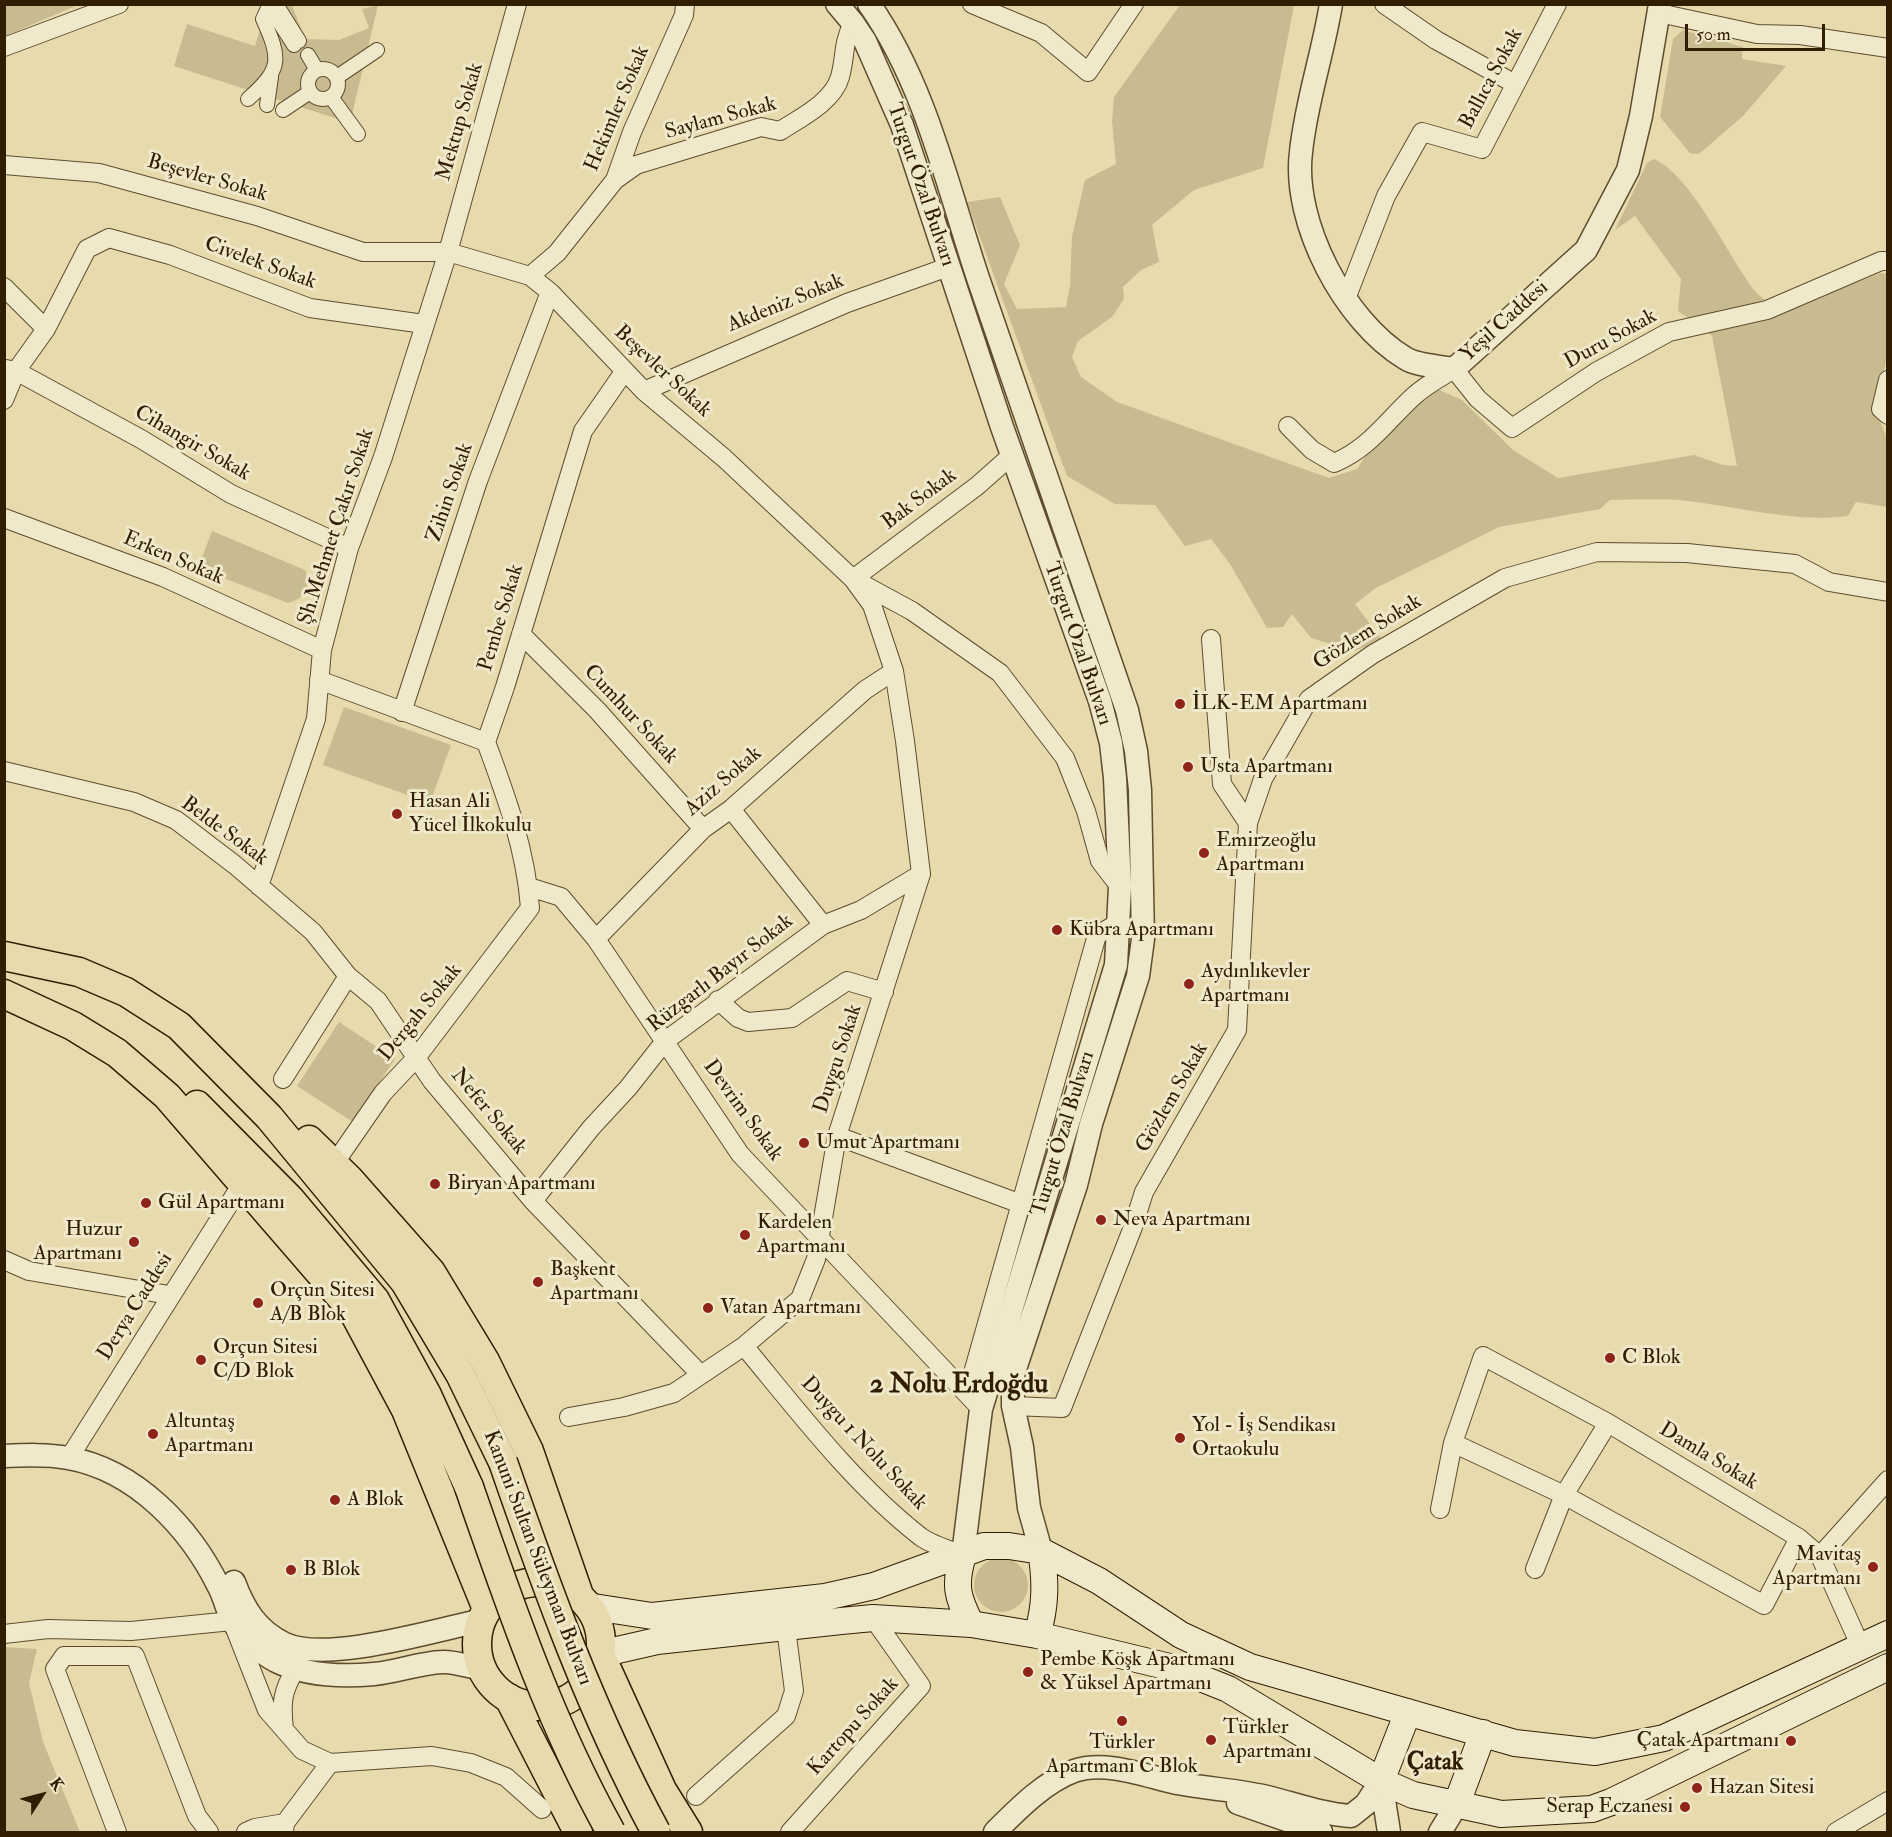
<!DOCTYPE html>
<meta charset="utf-8">
<style>
body{margin:0}
#map{position:relative;width:1892px;height:1837px;overflow:hidden;background:#e7dbad;font-family:"IM FELL Double Pica",serif}
canvas{display:block}
.frame{position:absolute;inset:0;border:6px solid #311e02;pointer-events:none}
.north{position:absolute;left:12px;top:1765px;width:60px;height:60px;-webkit-text-stroke:4px #efe8ca;paint-order:stroke;rotate:54deg;font-size:16px;font-weight:700;line-height:24px;text-align:center;color:#311e02}
.north::after{content:'';display:block;margin:auto;width:21px;height:27px;background:#311e02;clip-path:polygon(50% 0,100% 100%,50% 72%,0 100%)}
.scale{position:absolute;left:1685px;top:24px;width:140px;height:27px;box-sizing:border-box;border:3px solid #311e02;border-top:0;padding-left:8px;font-size:18px;line-height:21px;white-space:nowrap;color:#311e02;-webkit-text-stroke:4px #efe8ca;paint-order:stroke}
</style>
<div id="map">
<canvas width="1892" height="1837"></canvas>
<div class="frame"></div>
<div class="north">K</div>
<div class="scale">50 m</div>
</div>
<script>
const c = document.querySelector('canvas').getContext('2d');
c.lineJoin = 'round';
function fillPath(path, color) {
  c.fillStyle = color;
  c.fill(path, 'evenodd');
}
function stroke(path, color, width, dash) {
  c.strokeStyle = color;
  c.lineWidth = width;
  c.lineCap = dash ? 'butt' : 'round';
  c.setLineDash(dash || []);
  c.stroke(path);
}
function drawText(font, color, halo, rows, align = 'center') {
  c.font = font + ' "IM FELL Double Pica",serif';
  c.lineWidth = 6;
  c.setLineDash([]);
  c.textBaseline = 'middle';
  c.strokeStyle = halo;
  c.fillStyle = color;
  for (const [text, x, y, turn = 0] of rows) {
    c.save();
    c.translate(x, y);
    c.rotate((+turn || 0) * Math.PI / 180);
    c.textAlign = isNaN(turn) ? turn : align;
    if (halo) c.strokeText(text, 0, 0);
    c.fillText(text, 0, 0);
    c.restore();
  }
}
const green = new Path2D(`
 M5,4H78V5L5,36Z
 M281,5H292L305,39L339,40L369,28L362,9L378,5L350,123L174,66L187,24L255,46L263,19Z
 M1180,5H1294L1263,168L1194,190L1152,225L1159,262L1141,270L1123,287L1124,299L1112,317L1078,341L1072,357L1081,377L1117,402L1329,478L1357,469L1367,454L1413,406L1437,389L1462,400L1513,450L1558,478L1694,455L1723,465L1737,466L1712,336L1678,311L1681,279L1635,216L1615,230L1647,163L1654,159C1692,176 1728,256 1754,290C1761,299 1774,305 1784,312L1880,273L1887,274V359L1874,405L1887,439V507L1856,502L1848,516C1795,523 1741,507 1688,501C1662,498 1636,500 1610,500L1600,509L1499,527L1376,588L1355,604L1383,641L1354,651L1311,638L1292,614L1283,627L1267,628L1230,564L1211,539L1185,546L1155,505L1115,504L1067,476L967,202L1000,197L1020,245L1004,284L1017,309L1066,307L1070,285L1072,236L1085,180L1116,164L1112,121L1114,97Z
 M1683,30L1743,47L1742,59L1786,66L1743,116L1699,154L1690,153L1660,117L1673,39Z
 M212,531L305,570C311,588 306,598 288,603L198,568Z
 M344,707L451,745L430,803L323,765Z
 M339,1022L395,1059L353,1122L297,1086Z
 M974 1585a27 27 0 1 1 54 0a27 27 0 1 1-54 0Z
 M4,1647L37,1649L29,1683L43,1742L80,1832H5Z`);
const pedestrian = new Path2D(`
 M294,45L269,6L279,9L299,41
 M308,55L317,70
 M308 84a15 15 0 1 1 30 0a15 15 0 1 1-30 0Z
 M337,77L377,50
 M331,97L358,134
 M248,99C282,69 281,59 263,19L269,6
 M267,105L271,77
 M283,110L310,92`);
const minor = new Path2D(`
 M972,4L1041,33L1088,72L1134,4
 M1384,4L1436,40L1515,84
 M1659,13L1757,34L1800,35L1888,48
 M4,47L119,4
 M4,165L99,173L257,216L363,252H448L530,276L550,292L644,391L724,458L853,579L912,611L1000,673L1065,758L1086,811L1100,861L1120,887
 M615,180L636,165L761,127L780,131C800,118 833,102 840,77C846,55 842,45 853,23
 M530,276L557,253L615,180L632,132L684,15L685,4
 M4,287L46,329
 M1346,299L1386,196L1422,132L1482,149L1557,4
 M6,369L16,371L141,439L231,494L349,548
 M1888,380L1881,409L1888,415
 M644,391L847,303L948,267
 M4,400L16,371L46,329L87,249L109,238L170,255L310,308L424,324
 M1288,426L1312,450L1334,463C1370,448 1388,419 1415,395C1426,385 1441,377 1454,369L1478,399L1512,428L1596,372L1669,332L1767,310L1881,261H1888
 M4,518L163,577L322,650
 M521,634L597,710L703,829
 M1211,639L1222,784L1248,823
 M319,680L486,742
 M402,712L478,481L550,292
 M4,771L134,802L176,820L235,865L313,932L348,976L378,1001L432,1081L533,1201L701,1375
 M731,809L823,925
 M259,886L316,719L322,650L349,548L383,457L448,252L517,4
 M529,887L561,897L596,939L740,1154L981,1409
 M596,939L703,829L731,809L865,690L894,671
 M718,1000L738,1018L748,1022L792,1018L847,981L884,992
 M283,1079L348,976
 M837,1136L1021,1204
 M334,1164L383,1093L416,1058L530,908C526,850 506,796 486,742L505,687L583,431L624,372
 M533,1201L591,1128L628,1088L665,1041L823,925L861,910L921,874
 M4,1260L29,1271L169,1295
 M744,1346C798,1411 854,1485 921,1537C932,1545 950,1550 963,1555
 M967,1394L1097,935L1120,922
 M1013,1406L1062,1408L1133,1227L1144,1192L1237,1030L1248,823L1263,779L1309,699L1373,654L1505,578L1597,552L1687,553L1795,564L1829,582L1888,592
 M569,1417L624,1407L674,1393L744,1346L800,1299L816,1259L837,1136L921,874L905,741L894,671L872,605L853,579L977,486L1012,455
 M1453,1443L1564,1495L1764,1605L1799,1538
 M69,1458L243,1182
 M1440,1509L1453,1443L1483,1356L1608,1423L1799,1538L1820,1556L1860,1645
 M1820,1556L1888,1480
 M1535,1569L1564,1495L1608,1423
 M4,1634L48,1629L131,1631L232,1621L267,1710L302,1750L330,1763L432,1756L471,1763L506,1777L542,1809
 M284,1729C281,1704 282,1690 296,1669
 M696,1796L786,1716L794,1691L786,1628
 M117,1832L55,1669L64,1656H135L197,1816L209,1832
 M246,1832L255,1828L285,1823
 M284,1832L285,1823L330,1763
 M790,1832L921,1686L873,1618
 M1836,1832L1888,1801`);
const tertiary = new Path2D(`
 M837,4L853,23L865,41L902,125L1002,427L1100,701L1111,743L1115,778L1120,887L1116,965L981,1409L963,1555
 M869,4C926,85 948,189 979,281C1027,424 1077,567 1127,710L1136,751L1140,790L1143,939L1138,976L1091,1124L1076,1185L1013,1375V1406L1022,1447L1029,1508L1041,1551
 M1331,4C1323,54 1306,102 1301,152C1292,223 1345,322 1405,358C1417,366 1439,366 1454,369L1586,250L1628,170L1641,116L1660,4
 M4,1456C25,1455 48,1454 68,1458C136,1470 190,1528 219,1587C225,1598 227,1611 233,1621C242,1637 259,1652 276,1661C306,1676 341,1677 374,1674C397,1672 419,1663 442,1662C454,1661 470,1667 482,1669
 M234,1582C244,1609 257,1631 285,1644C327,1663 436,1630 483,1620
 M1381,1781L1389,1832
 M1238,1803L1321,1832
 M995,1832C1017,1810 1044,1782 1074,1771C1106,1760 1145,1776 1177,1783C1208,1789 1240,1790 1271,1798C1298,1805 1323,1814 1351,1816L1366,1804L1381,1781
 M1440,1832L1456,1806`);
const secondary = new Path2D(`
 M963,1555C954,1585 957,1597 971,1624
 M587,1606L652,1616L825,1597L874,1586L984,1546H1009L1041,1551L1099,1581L1181,1635L1250,1667L1515,1743L1595,1752L1664,1738L1888,1634
 M1037,1635C1046,1606 1046,1581 1041,1551
 M600,1654L657,1641L841,1621L873,1618L971,1624L1037,1635L1178,1669L1228,1689L1381,1781L1413,1795L1501,1814L1592,1809L1611,1802L1888,1667
 M1381,1781L1408,1712
 M1456,1806L1483,1733`);
const primary = new Path2D(`
 M4,956L79,972L126,992L179,1026L269,1117L405,1282L460,1374L503,1462
 M4,994L73,1026L117,1053L167,1096L353,1311L406,1410L487,1609
 M197,1105L290,1199L375,1300L427,1395L469,1487
 M309,1140L349,1179L431,1272L485,1361L529,1451L580,1598
 M477 1644a62 62 0 1 1 124 0a62 62 0 1 1-124 0Z
 M600,1654L662,1790L688,1832
 M509,1698L578,1832`);
const primaryBridge = new Path2D(`
 M503,1462C547,1589 592,1714 656,1832
 M469,1487C510,1605 550,1723 611,1832`);
const markers = [
 [1180,704,6,"#8f2418"],
 [1188,767,6,"#8f2418"],
 [397,814,6,"#8f2418"],
 [1204,853,6,"#8f2418"],
 [1057,930,6,"#8f2418"],
 [1189,984,6,"#8f2418"],
 [804,1143,6,"#8f2418"],
 [435,1184,6,"#8f2418"],
 [146,1203,6,"#8f2418"],
 [1101,1220,6,"#8f2418"],
 [745,1235,6,"#8f2418"],
 [134,1242,6,"#8f2418"],
 [538,1282,6,"#8f2418"],
 [258,1303,6,"#8f2418"],
 [708,1308,6,"#8f2418"],
 [1610,1358,6,"#8f2418"],
 [201,1360,6,"#8f2418"],
 [153,1434,6,"#8f2418"],
 [1180,1438,6,"#8f2418"],
 [335,1500,6,"#8f2418"],
 [1873,1567,6,"#8f2418"],
 [291,1570,6,"#8f2418"],
 [1028,1672,6,"#8f2418"],
 [1122,1721,6,"#8f2418"],
 [1211,1740,6,"#8f2418"],
 [1791,1741,6,"#8f2418"],
 [1697,1788,6,"#8f2418"],
 [1685,1807,6,"#8f2418"]
];
const streetNames = [
 ["Ballıca Sokak",1492,79,-62],
 ["Hekimler Sokak",618,109,-67],
 ["Saylam Sokak",721,119,-15],
 ["Mektup Sokak",461,122,-74],
 ["Beşevler Sokak",207,179,16],
 ["Turgut Özal Bulvarı",920,185,71],
 ["Civelek Sokak",260,264,20],
 ["Akdeniz Sokak",786,304,-22],
 ["Yeşil Caddesi",1505,322,-42],
 ["Duru Sokak",1611,340,-29],
 ["Beşevler Sokak",662,372,43],
 ["Cihangir Sokak",192,444,30],
 ["Zihin Sokak",451,493,-71],
 ["Bak Sokak",920,500,-37],
 ["Şh.Mehmet Çakır Sokak",337,527,-72],
 ["Erken Sokak",173,559,23],
 ["Pembe Sokak",502,618,-73],
 ["Gözlem Sokak",1368,633,-32],
 ["Turgut Özal Bulvarı",1077,644,71],
 ["Cumhur Sokak",630,715,47],
 ["Aziz Sokak",724,782,-41],
 ["Belde Sokak",224,832,36],
 ["Rüzgarlı Bayır Sokak",721,974,-38],
 ["Dergah Sokak",421,1013,-51],
 ["Duygu Sokak",839,1059,-72],
 ["Gözlem Sokak",1173,1098,-60],
 ["Devrim Sokak",742,1111,54],
 ["Nefer Sokak",488,1112,50],
 ["Turgut Özal Bulvarı",1064,1134,-73],
 ["Derya Caddesi",136,1307,-58],
 ["Duygu 1 Nolu Sokak",863,1444,47],
 ["Damla Sokak",1708,1457,31],
 ["Kanuni Sultan Süleyman Bulvarı",537,1558,69],
 ["Kartopu Sokak",854,1727,-48]
];
const poiNames = [
 ["İLK-EM Apartmanı",1192,704],
 ["Usta Apartmanı",1200,767],
 ["Hasan Ali",409,802],
 ["Yücel İlkokulu",409,826],
 ["Emirzeoğlu",1216,841],
 ["Apartmanı",1216,865],
 ["Kübra Apartmanı",1069,930],
 ["Aydınlıkevler",1201,972],
 ["Apartmanı",1201,996],
 ["Umut Apartmanı",816,1143],
 ["Biryan Apartmanı",447,1184],
 ["Gül Apartmanı",158,1203],
 ["Neva Apartmanı",1113,1220],
 ["Kardelen",757,1223],
 ["Apartmanı",757,1247],
 ["Huzur",122,1230,"right"],
 ["Apartmanı",122,1254,"right"],
 ["Başkent",550,1270],
 ["Apartmanı",550,1294],
 ["Orçun Sitesi",270,1291],
 ["A/B Blok",270,1315],
 ["Vatan Apartmanı",720,1308],
 ["Orçun Sitesi",213,1348],
 ["C/D Blok",213,1372],
 ["C Blok",1622,1358],
 ["Altuntaş",165,1422],
 ["Apartmanı",165,1446],
 ["Yol - İş Sendikası",1192,1426],
 ["Ortaokulu",1192,1450],
 ["A Blok",347,1500],
 ["Mavitaş",1861,1555,"right"],
 ["Apartmanı",1861,1579,"right"],
 ["B Blok",303,1570],
 ["Pembe Köşk Apartmanı",1040,1660],
 ["& Yüksel Apartmanı",1040,1684],
 ["Türkler",1223,1728],
 ["Apartmanı",1223,1752],
 ["Çatak Apartmanı",1779,1741,"right"],
 ["Türkler",1122,1743,"center"],
 ["Apartmanı C Blok",1122,1767,"center"],
 ["Hazan Sitesi",1709,1788],
 ["Serap Eczanesi",1673,1807,"right"]
];
const quarterNames = [
 ["Çatak",1435,1764]
];
const districtNames = [
 ["2 Nolu Erdoğdu",959,1386]
];
fillPath(green, '#c8bb90');
stroke(pedestrian, '#5e4d2d', 16);
stroke(minor, '#5e4d2d', 20);
stroke(tertiary, '#5e4d2d', 25);
stroke(secondary, '#311e02', 28);
stroke(primary, '#311e02', 31);
stroke(pedestrian, '#efe8ca', 14);
stroke(minor, '#efe8ca', 18);
stroke(tertiary, '#efe8ca', 22);
stroke(secondary, '#efe8ca', 26);
stroke(primary, '#e7dbad', 28);
stroke(primaryBridge, '#311e02', 31, []);
stroke(primaryBridge, '#e7dbad', 28);
for (const [x, y, r, color] of markers) {
  const dot = new Path2D();
  dot.arc(x, y, r, 0, 2 * Math.PI);
  c.fillStyle = color;
  c.fill(dot);
  stroke(dot, '#efe8ca', 2);
}
drawText('21px', '#311e02', '#efe8ca', streetNames);
drawText('21px', '#311e02', '#efe8ca', poiNames, 'left');
drawText('bold 24px', '#311e02', '#efe8ca', quarterNames);
drawText('bold 27px', '#311e02', '#efe8ca', districtNames);
</script>
